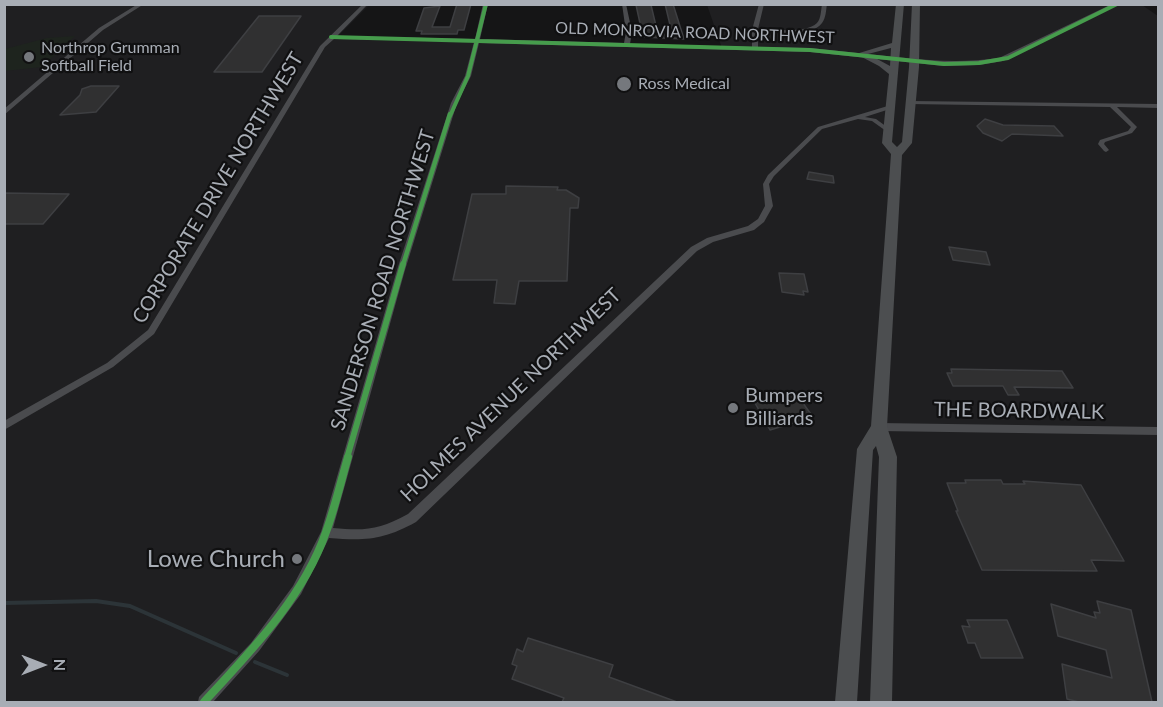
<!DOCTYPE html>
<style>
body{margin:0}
#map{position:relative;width:1163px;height:707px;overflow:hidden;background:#151516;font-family:Lato,sans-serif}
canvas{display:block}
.frame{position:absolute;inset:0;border:6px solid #a8adb5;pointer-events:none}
.north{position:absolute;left:12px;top:635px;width:60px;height:60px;-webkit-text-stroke:4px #101011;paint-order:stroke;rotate:90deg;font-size:16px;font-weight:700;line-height:24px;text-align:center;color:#a8adb5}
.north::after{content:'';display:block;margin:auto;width:21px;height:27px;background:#a8adb5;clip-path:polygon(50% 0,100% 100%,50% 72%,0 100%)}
</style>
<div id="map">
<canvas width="1163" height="707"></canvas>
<div class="frame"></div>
<div class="north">N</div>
</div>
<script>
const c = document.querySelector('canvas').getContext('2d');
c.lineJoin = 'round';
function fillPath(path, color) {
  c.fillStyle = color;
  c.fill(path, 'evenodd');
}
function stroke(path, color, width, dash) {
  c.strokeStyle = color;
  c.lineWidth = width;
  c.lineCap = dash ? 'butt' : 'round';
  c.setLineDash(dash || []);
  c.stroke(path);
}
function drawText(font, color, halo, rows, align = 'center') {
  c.font = font + ' Lato,sans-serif';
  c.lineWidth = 4.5;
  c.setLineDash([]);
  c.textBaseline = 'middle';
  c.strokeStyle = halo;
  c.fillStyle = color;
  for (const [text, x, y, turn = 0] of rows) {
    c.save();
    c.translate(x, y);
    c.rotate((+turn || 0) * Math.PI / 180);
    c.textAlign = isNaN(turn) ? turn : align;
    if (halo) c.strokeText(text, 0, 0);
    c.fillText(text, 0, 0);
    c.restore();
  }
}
const built = new Path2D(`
 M4,5H369L335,39L722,48L707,5H1142L1158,16V702H5Z`);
const green = new Path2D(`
 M75,36L42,67L5,71V49L47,38Z`);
const stream = new Path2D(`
 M4,603L96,601L130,606L236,653
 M255,662L287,675`);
const building = new Path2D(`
 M457,4H471L464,30H458L457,34H421L422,31H416L424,8L440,6L432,27H450Z
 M665,4H673L684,39L643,37L636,5H651L657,30L671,29Z
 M259,16H301L262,72H214Z
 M91,86H119L96,112L60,115L80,95L82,89Z
 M985,119L1003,125L1054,126L1063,136L1012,134L1002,141L983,133L977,126Z
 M809,172L833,176L834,183L807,179Z
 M506,186L558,187L557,190H566L579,198L578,208H570L567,281H519L515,304L494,303L497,280H453L472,194H506Z
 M4,193L69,194L43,224H4Z
 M949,247L986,252L990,265L953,260Z
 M779,273L804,274L808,292L803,291L804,295L782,292Z
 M951,369L1062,371L1073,388L1014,387L1019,395H1008L1003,386H953L947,373H952Z
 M795,392L813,417L770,430L755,403Z
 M965,480H1001L1003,484H1025L1023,481L1081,485L1124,561L1091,560L1097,571L982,570L956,511H958L947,483H966Z
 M1097,601L1131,610L1152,702H1079L1067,699L1062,664L1112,678L1106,650L1058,636L1051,604L1096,618L1094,612L1100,613Z
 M967,620H1007L1023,658H981L975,643H968L962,626L970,627Z
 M528,638L613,665L609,677L677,702H562L564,698L512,679L517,666L512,664L517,649L523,652Z`);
const minor = new Path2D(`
 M138,4H144L103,30L4,115V109L99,28Z
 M363,4H368L337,36L475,39L483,4H488L480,39L624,43L626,32L622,4H626L632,32L630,44L752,47V30L759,4H764L758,29C772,29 806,34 817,23C821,19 821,10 822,4H827C826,10 826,18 822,23C812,38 773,32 758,32V47L810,48L896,57L899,59L896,61L810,52L479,43L471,76L457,103L405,270L333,528C365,531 379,530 408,514L691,247L707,238L748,226L758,219L765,206L763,184L768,175L818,127L891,105L894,107L893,108L865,117L876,119L891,130L886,131L872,121L858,119L822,129L774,176L769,184L773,206L764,222L754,230L713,242L697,251L416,522C383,540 366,541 329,538L301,594L259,651L213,702H198L199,697L251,643L293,586L321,532L397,270L451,103L465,76L474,42L334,39L325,47L154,334L113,367L4,430V421L107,363L148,330L320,46Z
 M911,101L1158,104V108L1117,107L1137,127L1132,133L1105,142L1104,144L1109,150L1106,152L1104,151L1098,144L1100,140L1128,131L1131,127L1110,107L909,104L908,103Z
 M879,423L1158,427V435L879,431L876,430L874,427L876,424Z`);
const tertiary = new Path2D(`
 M1112,4H1119L1003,61L979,65L944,66L896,61L893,59L896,57C931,61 964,63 999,58Z`);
const trunk = new Path2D(`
 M896,4H904L892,142L897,147L902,142L909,67L912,4H920L919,67L912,143L902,155L887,427L897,457L892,702H870L879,457L876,446L873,450L857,702H835L857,449L871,426L891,154L882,143L889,74L879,66L856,54L892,43ZM891,48L890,66L868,54Z`);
const cyclewayFar3 = new Path2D(`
 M331,37L810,50L944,64L979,63L1008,58L1117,4
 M450,116L468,76L486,4`);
const cyclewayFar2 = new Path2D(`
 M403,265L450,114`);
const cyclewayFar1 = new Path2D(`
 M347,458L403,264`);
const cycleway = new Path2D(`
 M204,702C251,651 303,598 326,532C335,507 341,481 348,457`);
const markers = [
 [29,57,6,"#75787d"],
 [624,84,8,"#75787d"],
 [733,408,6,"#75787d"],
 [297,559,6,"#75787d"]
];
const farStreetnames = [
 ["OLD MONROVIA ROAD NORTHWEST",695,33,2]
];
const farPoinames = [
 ["Northrop Grumman",41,48],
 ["Softball Field",41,66],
 ["Ross Medical",638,84]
];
const streetNames = [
 ["CORPORATE DRIVE NORTHWEST",218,188,-59],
 ["SANDERSON ROAD NORTHWEST",383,280,-73],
 ["HOLMES AVENUE NORTHWEST",511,395,-44],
 ["THE BOARDWALK",1019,411,1]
];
const poiNames = [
 ["Bumpers",745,396],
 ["Billiards",745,419]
];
const nearPoinames = [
 ["Lowe Church",285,559]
];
fillPath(built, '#1f1f21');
fillPath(green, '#1e241e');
stroke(stream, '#2c3438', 4);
fillPath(building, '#303031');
stroke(building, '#3e3f42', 1.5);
fillPath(minor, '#4a4b4e');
fillPath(tertiary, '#4a4b4e');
fillPath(trunk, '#4c4e50');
stroke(cyclewayFar3, '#469c4c', 4);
stroke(cyclewayFar2, '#469c4c', 4.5);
stroke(cyclewayFar1, '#469c4c', 6);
stroke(cycleway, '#469c4c', 8);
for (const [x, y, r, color] of markers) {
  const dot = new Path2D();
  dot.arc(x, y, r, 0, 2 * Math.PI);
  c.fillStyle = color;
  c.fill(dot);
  stroke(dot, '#101011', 2);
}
drawText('16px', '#a8adb5', '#101011', farStreetnames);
drawText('16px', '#a8adb5', '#101011', farPoinames, 'left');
drawText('20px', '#a8adb5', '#101011', streetNames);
drawText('20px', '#a8adb5', '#101011', poiNames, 'left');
drawText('24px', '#a8adb5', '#101011', nearPoinames, 'right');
</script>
